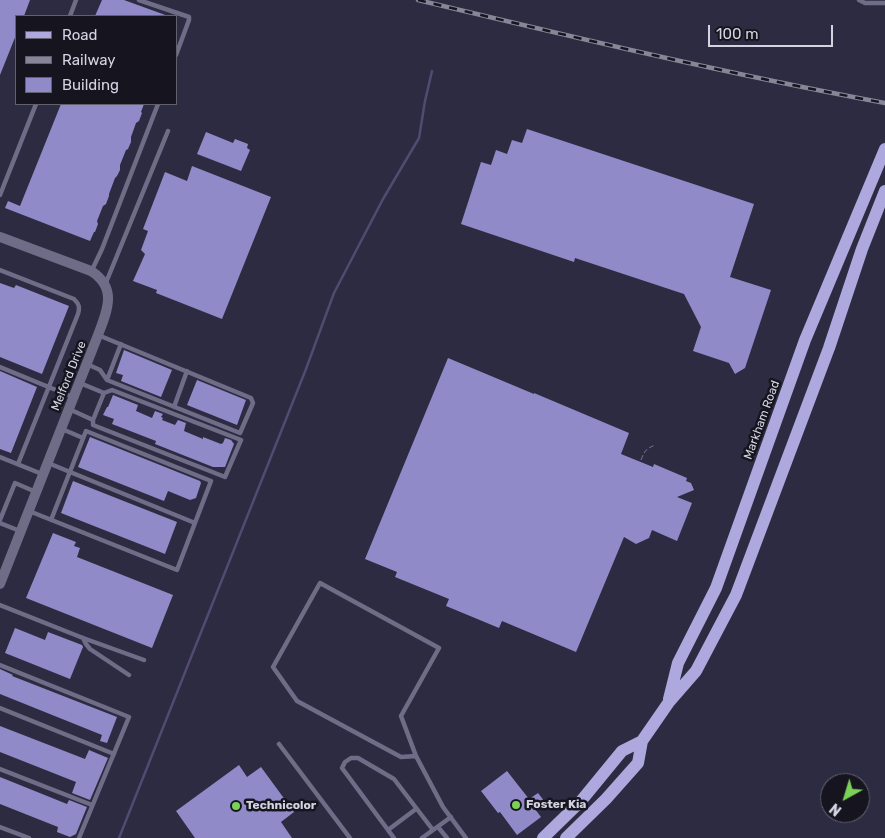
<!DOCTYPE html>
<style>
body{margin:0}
#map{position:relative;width:885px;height:838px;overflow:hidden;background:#2d2b41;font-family:Rubik,sans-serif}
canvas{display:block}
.legend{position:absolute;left:15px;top:15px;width:162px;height:90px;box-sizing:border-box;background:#16151f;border:1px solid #62616d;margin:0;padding:6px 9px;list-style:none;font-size:15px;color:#d4d3e2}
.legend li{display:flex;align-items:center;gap:10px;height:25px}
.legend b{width:25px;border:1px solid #62616d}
.north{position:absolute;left:820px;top:773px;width:50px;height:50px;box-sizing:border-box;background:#16151f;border:1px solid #62616d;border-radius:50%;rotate:219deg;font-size:14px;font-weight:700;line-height:20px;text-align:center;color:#d4d3e2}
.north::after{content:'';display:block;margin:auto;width:18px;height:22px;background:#7bd156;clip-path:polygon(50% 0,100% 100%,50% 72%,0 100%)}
.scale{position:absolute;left:708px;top:25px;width:125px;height:22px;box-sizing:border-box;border:2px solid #d4d3e2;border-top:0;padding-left:6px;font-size:15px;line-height:18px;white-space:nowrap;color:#d4d3e2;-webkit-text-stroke:4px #16151f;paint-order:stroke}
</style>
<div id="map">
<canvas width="885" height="838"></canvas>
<ul class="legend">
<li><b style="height:6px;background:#ada9df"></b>Road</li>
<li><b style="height:6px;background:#878597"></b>Railway</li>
<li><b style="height:14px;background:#908bc8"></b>Building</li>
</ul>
<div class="north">N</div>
<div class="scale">100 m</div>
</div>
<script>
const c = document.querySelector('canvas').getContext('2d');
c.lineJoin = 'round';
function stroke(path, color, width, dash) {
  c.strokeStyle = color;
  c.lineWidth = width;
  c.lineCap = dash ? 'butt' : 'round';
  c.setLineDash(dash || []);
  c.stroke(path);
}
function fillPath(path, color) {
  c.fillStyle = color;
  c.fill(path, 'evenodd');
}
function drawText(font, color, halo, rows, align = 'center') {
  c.font = font + ' Rubik,sans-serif';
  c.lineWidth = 5;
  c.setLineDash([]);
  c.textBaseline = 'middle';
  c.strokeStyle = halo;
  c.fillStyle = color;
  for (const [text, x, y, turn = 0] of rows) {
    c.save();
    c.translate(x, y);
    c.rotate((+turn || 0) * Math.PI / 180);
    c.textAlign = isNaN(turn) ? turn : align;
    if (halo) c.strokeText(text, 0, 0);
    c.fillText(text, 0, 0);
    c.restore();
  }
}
const stream = new Path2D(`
 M119,838L306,369L334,293L383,199L419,138L425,101L432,71`);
const building = new Path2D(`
 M0,0H30L24,16H16V35L0,75Z
 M102,0H124L168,16H95Z
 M61,104H144L141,112L142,113L139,121L136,123L131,137V142L128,149L126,150L120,165V170L117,176L115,178L109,194V196L106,204L103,206L97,221L98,224L95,232H94L90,241L5,208L8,201L20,206Z
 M527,129L754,204L730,277L771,290L745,368L735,374L729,363L693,351L701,327L684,294L575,258L574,262L461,224L481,162L491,165L496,150L507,154L512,140L522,143Z
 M206,132L233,143L235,139L248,144L247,148L250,150L241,171L197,154Z
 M192,166L271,197L222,319L156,293L157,290L133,281L145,254L141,250L148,231L143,229L165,172L187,181Z
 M0,283L14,288L16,285L69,306L42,374L0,357Z
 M124,350L172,370L161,397L121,381L123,375L116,373Z
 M448,358L534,394V393L629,433L621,454L653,467L654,464L687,478L686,481L691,483L694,490L677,497L692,503L677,541L652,530L649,538L636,544L624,537L576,652L502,621L499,628L446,606L449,599L395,577L397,572L365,559Z
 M0,371L37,387L11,453L0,449Z
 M197,380L246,400L237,425L187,405Z
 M113,395L138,405L136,411L152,418L155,411L163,414L161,417L163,418L162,420L175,425L178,420L186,423L184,431L203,439V437L221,444L223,443L225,438L231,440L234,444L225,467H213L155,444L156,441L112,424L114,419L103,415L107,407H108Z
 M90,437L200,481L201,483L196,498L190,500L168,491L164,501L78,467Z
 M73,481L177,522L165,554L61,513Z
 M53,533L76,542L74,546L80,548L77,557L173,595L152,648L26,598Z
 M15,628L45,640L48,632L82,645L83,647L70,679L5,653Z
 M0,669L13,675L12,676L117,717L107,743L100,741L102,735L0,694Z
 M0,726L85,759L89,750L108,758L90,800L72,793L76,782L0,752Z
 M239,765L247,777L261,767L294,812L281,822L292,838H195L176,811Z
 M507,771L529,799L538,793L545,802L535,809L541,817L517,835L500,812L498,813L481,791Z
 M0,777L67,804L69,800L87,807L76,834L70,837L57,832L58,827L0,804Z`);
const path = new Path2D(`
 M641,460C645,450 646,449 655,445`);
const service = new Path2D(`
 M139,0L189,17V20L176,55
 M859,0L865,3H885
 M70,16L76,0
 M0,195L36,104
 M0,270L74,299C79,304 80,307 78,314L18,464
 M92,270L102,249L158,104
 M105,285L168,131
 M87,364L100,370L107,380L240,433L253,403L251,398L98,335
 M0,367L73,397
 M107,380L121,344
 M174,407L187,371
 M69,409L93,420L104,393L80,383
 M93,420V425L225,477L241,440L112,390L104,393
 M62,429L83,438
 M0,457L42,474
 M48,463L195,523
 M29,511L177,570L211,481L86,431L51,520
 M0,520L15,483L36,492
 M0,523L20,531
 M0,605L83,638L144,660
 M83,638L86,644L90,649L129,675
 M0,665L129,717L79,838
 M0,708L114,754
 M279,744L350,838
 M416,756L401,757L297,701L273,667L320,583L439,648L401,716L416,756L443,807L466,838
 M0,769L92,805
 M0,827L29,838
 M438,827L447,838
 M388,830L416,809
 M394,838L342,768L345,762L351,758H358L394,779L433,830
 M422,838L451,817`);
const tertiary = new Path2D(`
 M0,237L91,271C118,288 107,311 98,335L0,584`);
const primary = new Path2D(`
 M669,699L678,663L716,588L805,340L885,149
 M543,838L581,801L622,751L642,741
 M566,838L606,799L638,763L642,741L669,702L696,671L736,595L829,348L862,249L885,191`);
const rail = new Path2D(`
 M418,0C573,37 728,74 885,103`);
const markers = [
 [516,805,5,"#7bd156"],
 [236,806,5,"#7bd156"]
];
const streetNames = [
 ["Melford Drive",69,376,-68],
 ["Markham Road",762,420,-70]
];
const poiNames = [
 ["Foster Kia",526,805],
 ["Technicolor",246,806]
];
stroke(stream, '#524a71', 2.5);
fillPath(building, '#908bc8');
stroke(path, '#79788b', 1, [5, 2.5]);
stroke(service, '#6e6c86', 4.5);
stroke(tertiary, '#6e6c86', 10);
stroke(primary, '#ada9df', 12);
stroke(rail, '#878597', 4.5);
stroke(rail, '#16151f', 2.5, [8]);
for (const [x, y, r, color] of markers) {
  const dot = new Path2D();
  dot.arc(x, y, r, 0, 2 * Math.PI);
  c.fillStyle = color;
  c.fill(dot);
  stroke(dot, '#16151f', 2);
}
drawText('12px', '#d4d3e2', '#16151f', streetNames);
drawText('bold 12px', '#d4d3e2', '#16151f', poiNames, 'left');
</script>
